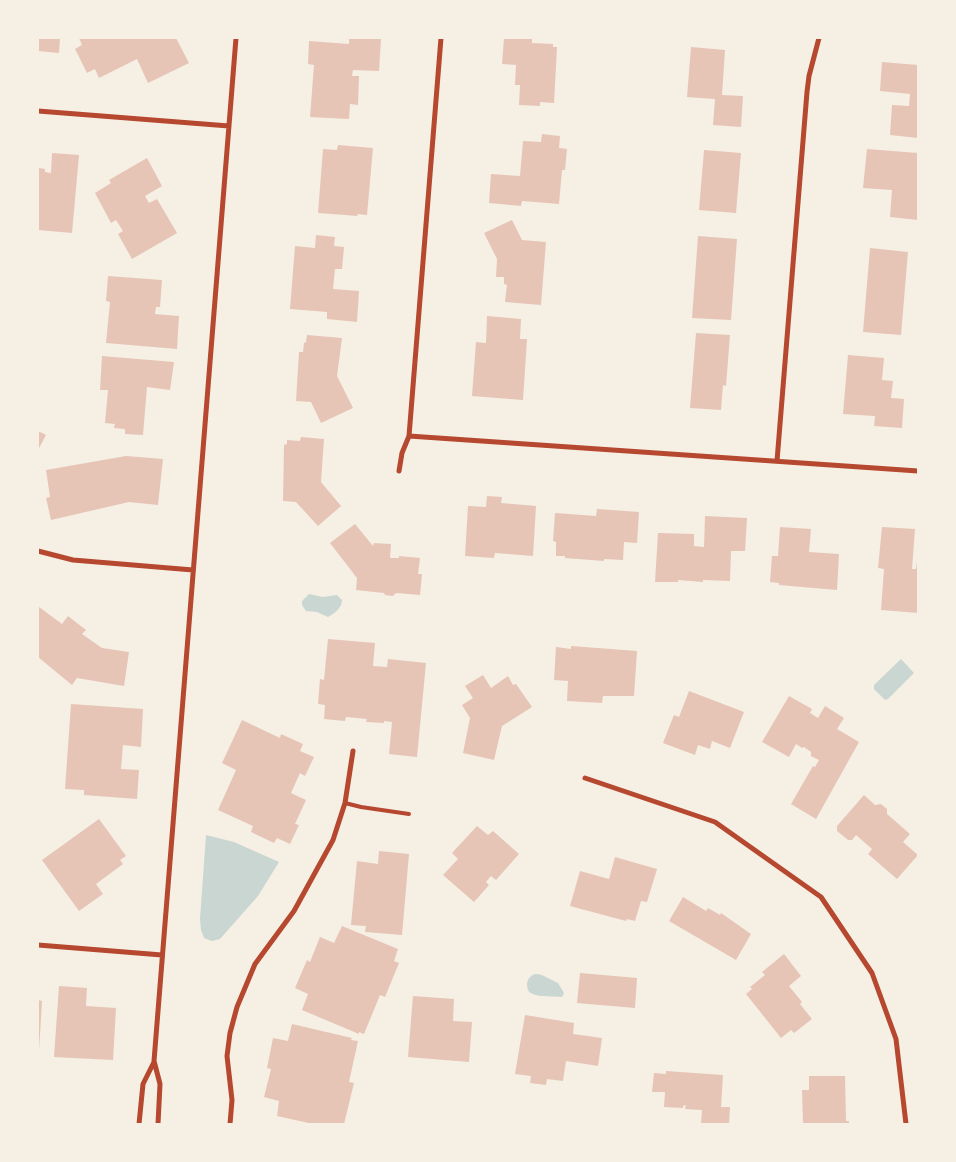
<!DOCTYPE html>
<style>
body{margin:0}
#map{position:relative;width:956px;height:1162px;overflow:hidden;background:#f6efe4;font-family:"Golos Text",sans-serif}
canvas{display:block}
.frame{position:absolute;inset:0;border:39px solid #f6efe4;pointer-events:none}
</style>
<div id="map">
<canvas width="956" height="1162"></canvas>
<div class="frame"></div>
</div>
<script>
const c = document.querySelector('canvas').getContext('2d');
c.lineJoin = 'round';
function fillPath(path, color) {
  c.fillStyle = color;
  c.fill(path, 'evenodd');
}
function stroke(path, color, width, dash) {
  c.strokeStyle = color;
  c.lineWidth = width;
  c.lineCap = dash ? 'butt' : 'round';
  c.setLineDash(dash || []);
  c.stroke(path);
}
const water = new Path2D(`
 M309,594L323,597L337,595L342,600C342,608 335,613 328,617L317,612L306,611L302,605V601Z
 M901,659L914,673L888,699L885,700L874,689V685Z
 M206,835L234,842L279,862L258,896L220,939L212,941L204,938L201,930L200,919Z
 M535,974C544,974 550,980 558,983L564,993L562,997C551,996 539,998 529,992C525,984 527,977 535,974Z`);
const building = new Path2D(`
 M38,38H60L59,53L38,51Z
 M79,38H176L189,63L148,83L137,59L99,78L95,69L87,73L75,49L82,45Z
 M349,38L381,39L379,71L353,70L352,76H359L358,105L350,104L349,119L310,117L314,65L308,64L309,41L349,44Z
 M504,38H532V43L553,44V47H557L554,103L540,102V106L519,105L520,85H515L516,65L502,64Z
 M691,47L725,50L722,95L743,96L741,127L713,125L715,99L687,97Z
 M882,62L918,65V138L890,135L892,105L909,106L910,94L880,91Z
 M542,134L560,136L559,148L567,149L565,170H562L559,204L522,201L521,206L489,203L491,174L520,176L523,141L541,142Z
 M338,145L373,148L367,215L357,214L358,216L318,213L323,149L337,150Z
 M867,149L918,153V220L890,217L892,190L863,188Z
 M704,150L741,153L736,213L699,210Z
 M52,153L79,155L72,233L38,230V168L45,169V172L51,173Z
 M147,158L162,186L145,196L149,203L157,199L177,233L132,259L118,234L123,231L116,220L111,223L95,193L111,183L109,180Z
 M512,220L522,240L546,242L541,305L505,302L507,285L504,284V277H496L497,259L484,233Z
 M316,235L335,237L334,246L344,247L342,269H335L333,289L359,291L357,322L327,319V312L290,309L295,246L315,248Z
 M698,236L737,239L731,320L692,318Z
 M870,248L908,252L901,335L863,332Z
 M108,276L162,280L160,307H156L155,314L179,316L177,349L106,343L110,302L106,301Z
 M487,316L521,319L520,339H527L523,400L472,396L476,342L486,343Z
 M696,333L730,335L726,386L723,385L721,410L690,408Z
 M307,335L342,338L337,376L353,408L321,423L311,402L296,401L299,352H303L304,343L306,342Z
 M848,355L884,358L882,380L893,381L891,398L904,399L902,428L874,426L875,416L843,414Z
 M102,356L174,362L170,390L147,387L143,435L125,434V429L114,428L115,424L105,423L108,390H100Z
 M38,431L46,435L38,450Z
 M301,437L324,439L321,482L341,506L318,526L296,502L283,501L284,445L287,444V440L300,441Z
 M126,456L163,459L158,505L129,502L51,520L46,498L50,497L46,470Z
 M487,496L502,497L501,503L536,506L533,556L495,553L494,558L465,556L468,506L486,507Z
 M597,509L639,512L637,543L624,542L623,560L604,559V561L565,558V556H556V542L553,541L555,513L596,516Z
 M705,516L747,518L745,551H731L730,581L703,580V582L678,580V582H655L658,533L694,534V546L704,547Z
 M355,524L373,546L374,543L391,544L390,558H399V556L420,558L418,574H422L420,595L396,593L393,596L385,595L384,593L356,590L357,578L330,543Z
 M780,527L811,529L809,552L839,554L837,590L779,585V583L770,582L772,556H778Z
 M882,527L915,529L912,569H916L917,561H918V613L881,610L884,569L878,568Z
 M39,607L62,624L68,616L86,630L82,634L102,648L129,652L124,686L77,678L72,685L38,657V609Z
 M328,639L375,643L373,666L387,667L388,659L426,663L417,757L389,754L392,722L384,721V723L366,722L367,719L346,717L345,721L324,719L325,705L318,704L320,679L324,680Z
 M571,646L637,651L634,696H603L602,703L567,701L568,681L554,680L556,647L571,649Z
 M483,675L491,688L508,676L513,685L516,684L532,707L502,726L494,760L463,753L470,718L462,705L473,698L465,686Z
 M689,691L744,712L730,748L712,741L710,749L698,745L695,755L663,743L674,715L679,717Z
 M789,696L812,709L810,713L818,718L825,706L844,718L837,729L859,742L816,819L791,804L813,766L815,767L819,760L811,756V752L804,747L802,748L796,744L789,757L762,742Z
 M71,704L143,709L141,747L123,745L121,769L139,770L137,799L84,795V790L65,789Z
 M242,720L280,738L281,734L303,744L300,751L314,757L305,776L300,773L291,793L306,800L295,824L299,825L290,844L277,838L274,843L251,832L253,826L218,810L236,770L222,763Z
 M864,795L875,805L881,804L887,809V814L910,834L903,842L918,855L897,879L868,854L872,849L856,835L852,840H848L837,831V826Z
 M99,819L126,856L120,860L123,864L96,884L103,894L79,911L42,860Z
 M477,826L488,835L493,831L519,854L496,880L491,876L486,882L489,885L474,902L443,875L458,859L452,853Z
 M379,851L409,854L402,935L365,932L366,926L351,925L357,861L378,864Z
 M615,857L657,869L647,902L641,901L635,921L627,919L626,921L570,906L580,871L609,879Z
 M683,897L706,911L708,908L720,915L721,913L751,934L736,960L669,921Z
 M342,926L398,949L394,961L399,963L385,997L380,995L364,1034L359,1032V1034L302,1010L308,994L295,988L307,960L310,962L320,937L334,943Z
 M784,954L801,976L789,986L802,1002L800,1004L812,1019L794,1033L791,1030L781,1038L746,994L752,989L750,987L765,975L762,972Z
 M580,973L637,978L635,1008L577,1003Z
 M59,986L87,988L86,1006L116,1008L113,1060L54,1057Z
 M413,996L454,999L453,1021L472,1022L469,1062L408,1057Z
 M38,1000L42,1001L39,1051H38Z
 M525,1015L574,1023L573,1034L602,1038L598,1066L566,1061L563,1081L547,1079L546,1085L530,1083L531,1076L515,1074Z
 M292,1024L352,1038L351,1040L358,1041L349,1082L354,1083L344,1124H313L277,1116L279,1101L264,1097L271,1069L267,1068L273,1038L288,1041Z
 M666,1071L723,1075L721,1107H730L729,1124H701L702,1110L685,1109L686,1105L683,1106V1108L664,1107L665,1092H652L654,1073L666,1074Z
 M809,1076H845L846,1121H849V1124H803L802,1090H809Z`);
const service = new Path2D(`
 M345,803L361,807L409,814`);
const minor = new Path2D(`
 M38,111L229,126
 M409,436L918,471
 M777,461L807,92L809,76L819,38
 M399,471L402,453L409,436L441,38
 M38,551L73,560L193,570
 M585,778L715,822L821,897L872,973L896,1039L906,1124
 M38,945L162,955
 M139,1124L143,1084L154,1062
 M158,1124L160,1084L154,1061L236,38
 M230,1124L232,1100L227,1056L230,1033L237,1007L255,964L294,911L333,840L345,803L353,751`);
fillPath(water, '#c9d6d2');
fillPath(building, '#e6c5b7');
stroke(service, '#b5482f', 4);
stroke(minor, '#b5482f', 5);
</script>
